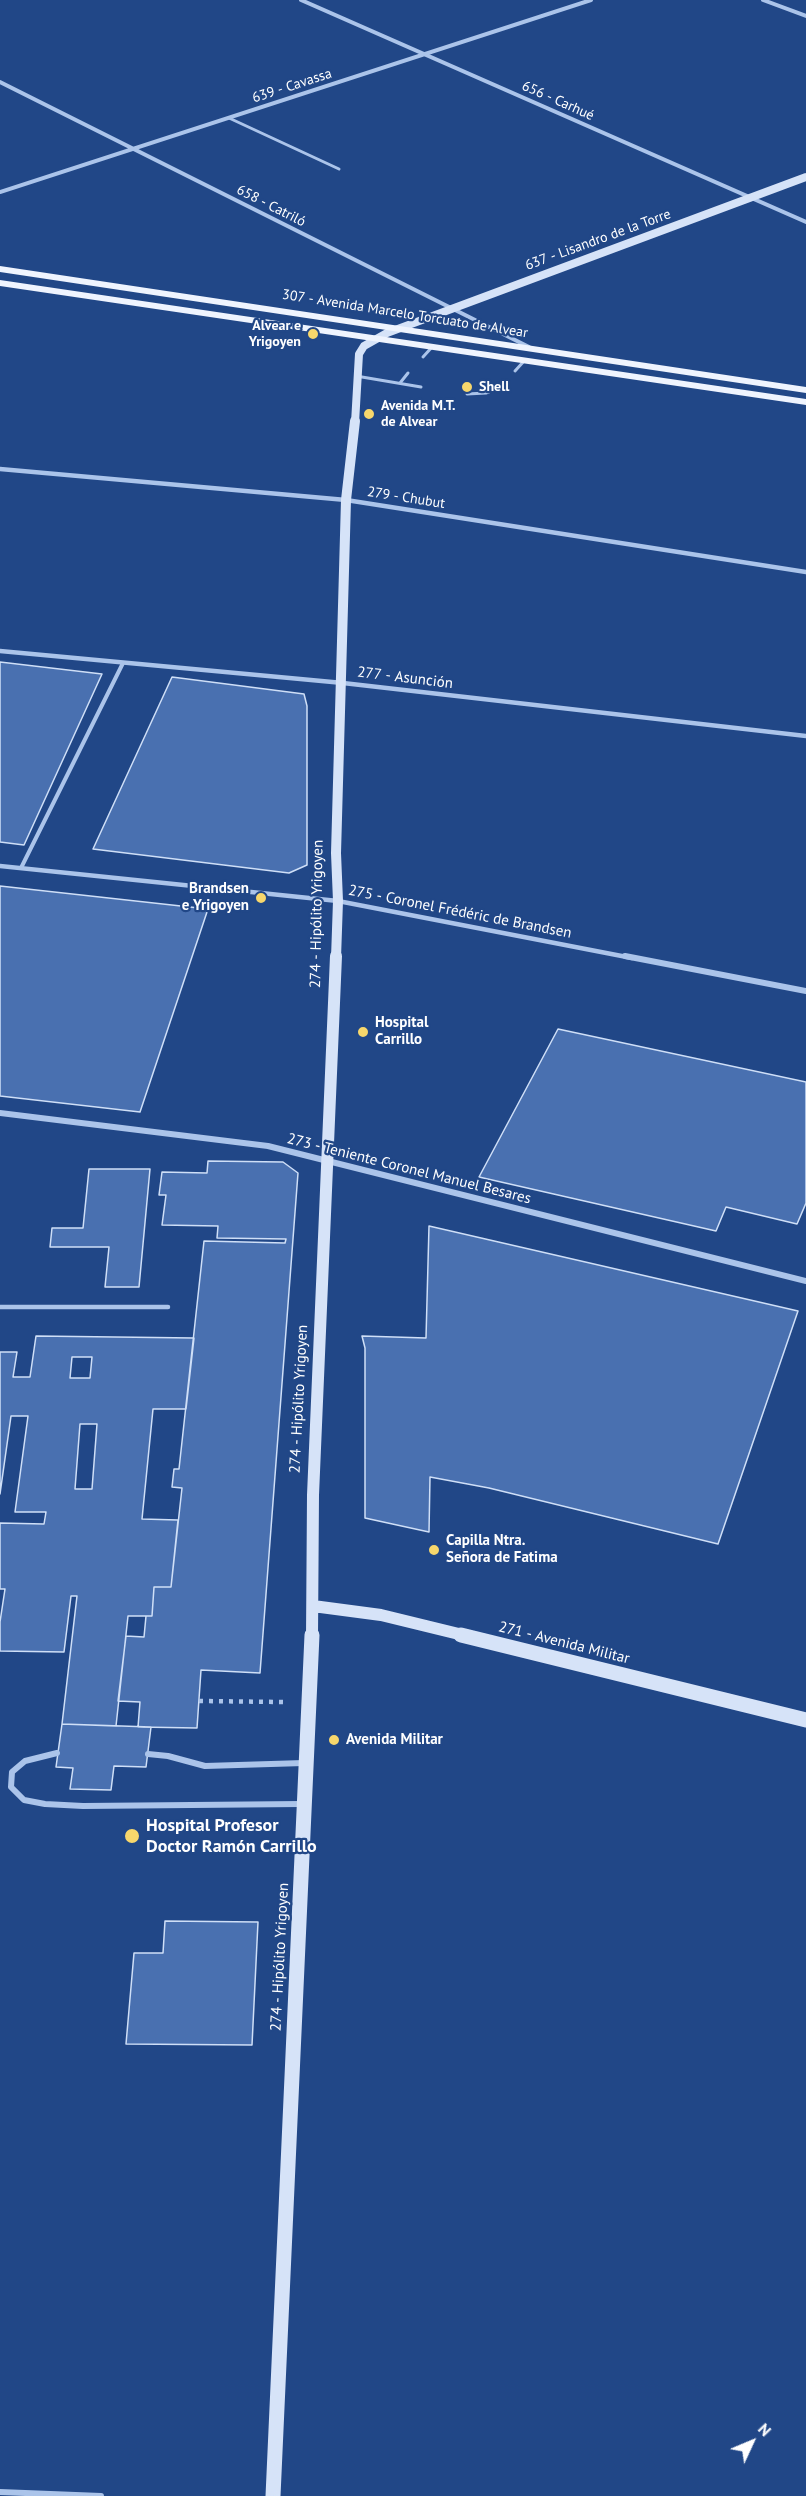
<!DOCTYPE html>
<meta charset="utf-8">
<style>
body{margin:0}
#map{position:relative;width:806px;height:2496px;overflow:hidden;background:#214787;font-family:"PT Sans",sans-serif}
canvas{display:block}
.north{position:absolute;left:722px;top:2412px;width:60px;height:60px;-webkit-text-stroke:4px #214787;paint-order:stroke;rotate:46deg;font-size:16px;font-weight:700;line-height:24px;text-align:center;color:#fff}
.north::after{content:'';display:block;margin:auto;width:21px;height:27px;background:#fff;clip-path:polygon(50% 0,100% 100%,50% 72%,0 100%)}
</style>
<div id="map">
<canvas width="806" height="2496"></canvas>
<div class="north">N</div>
</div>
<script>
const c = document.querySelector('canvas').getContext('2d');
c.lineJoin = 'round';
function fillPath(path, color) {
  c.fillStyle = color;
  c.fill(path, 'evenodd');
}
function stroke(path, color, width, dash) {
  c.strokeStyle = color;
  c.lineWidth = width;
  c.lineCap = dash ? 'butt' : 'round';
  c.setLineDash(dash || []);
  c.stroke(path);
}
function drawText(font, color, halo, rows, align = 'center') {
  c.font = font + ' "PT Sans",sans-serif';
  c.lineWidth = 4.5;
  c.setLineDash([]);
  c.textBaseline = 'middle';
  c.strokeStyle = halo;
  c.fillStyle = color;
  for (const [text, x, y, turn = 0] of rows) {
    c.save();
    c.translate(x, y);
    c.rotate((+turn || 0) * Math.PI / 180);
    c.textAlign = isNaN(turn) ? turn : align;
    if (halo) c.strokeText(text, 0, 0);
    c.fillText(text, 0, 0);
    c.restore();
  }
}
const building = new Path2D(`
 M0,662L102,674L24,845L0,842Z
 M172,677L304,694L307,706V865L289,873L93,849Z
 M0,886L208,909L140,1112L0,1096Z
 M558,1029L806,1082V1203L797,1224L726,1207L716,1231L479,1177Z
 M208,1161L283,1162L298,1173L260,1673L201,1670L197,1728L138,1727L140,1702L118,1701L126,1636L144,1637L146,1616H152L154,1587H171L182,1488L172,1487L174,1469H179L204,1241L285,1243L286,1239L217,1238L218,1226L162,1225L166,1195H159L162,1172L207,1173Z
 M89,1169H150L139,1287H105L109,1247H50L52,1228H83Z
 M429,1226L798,1311L718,1544L489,1488L430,1477L429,1532L365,1518V1348L362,1336L426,1338Z
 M36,1336L194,1338L186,1409H153L142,1519L178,1520L171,1587H154L152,1616H128L116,1726L62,1724L77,1596H71L64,1652L0,1651V1622L5,1589H0V1523L44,1524L46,1512H15L28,1416H11L0,1494V1352H17L13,1377H30ZM72,1357H92L90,1378H70ZM80,1424H97L92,1489H75Z
 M62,1724L151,1727L146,1767L114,1766L111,1790L70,1789L73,1768L56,1767Z
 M165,1921L258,1922L252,2045L126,2044L134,1953H163Z`);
const path = new Path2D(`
 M199,1701L283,1702`);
const laneFar3 = new Path2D(`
 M229,118L339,169
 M423,357L433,346
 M515,371L525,360
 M356,376L421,387
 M400,383L408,373
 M467,394L486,393L501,387`);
const laneFar2 = new Path2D(`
 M21,868L123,663`);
const laneFar1 = new Path2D(`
 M0,1307H168`);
const lane = new Path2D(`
 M57,1753L25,1761L12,1772L11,1787L24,1800L45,1804L83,1806L301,1804
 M148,1754L168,1756L205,1766L304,1763
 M0,2492L101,2496`);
const streetFar2 = new Path2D(`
 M301,0L806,222
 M763,0L806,16
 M0,82L529,347
 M0,192L591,0`);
const streetFar1 = new Path2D(`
 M0,469L346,500L806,572
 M0,651L343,683L806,736
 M0,866L338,901L632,958`);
const street = new Path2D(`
 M625,956L806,991
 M0,1113L268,1146L806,1281`);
const secondaryFar3 = new Path2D(`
 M355,423L359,354L364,346L387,333L806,177`);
const secondaryFar2 = new Path2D(`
 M336,958L338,901L336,853L346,500L355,421`);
const secondaryFar1 = new Path2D(`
 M313,1606L381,1615L467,1636
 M312,1636L313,1495L336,956`);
const secondary = new Path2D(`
 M461,1635L806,1720
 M273,2496L312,1635`);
const primary = new Path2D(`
 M0,266L806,387V393L0,272Z
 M0,280L806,399V405L0,286Z`);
const markers = [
 [313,334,6,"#f7d76c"],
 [467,387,6,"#f7d76c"],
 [369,414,6,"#f7d76c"],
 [261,898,6,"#f7d76c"],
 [363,1032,6,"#f7d76c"],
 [434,1550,6,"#f7d76c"],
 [334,1740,6,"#f7d76c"],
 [132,1836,8,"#f7d76c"]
];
const farStreetnames = [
 ["639 - Cavassa",292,86,-18],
 ["656 - Carhué",558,101,24],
 ["658 - Catriló",271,206,27],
 ["637 - Lisandro de la Torre",598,240,-20],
 ["307 - Avenida Marcelo Torcuato de Alvear",405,314,9],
 ["279 - Chubut",406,498,9]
];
const farPoinames = [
 ["Alvear e",301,326,"right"],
 ["Yrigoyen",301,342,"right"],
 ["Shell",479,387],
 ["Avenida M.T.",381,406],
 ["de Alvear",381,422]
];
const streetNames = [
 ["277 - Asunción",405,678,7],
 ["275 - Coronel Frédéric de Brandsen",460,912,11],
 ["274 - Hipólito Yrigoyen",317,914,-89],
 ["273 - Teniente Coronel Manuel Besares",409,1169,14],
 ["274 - Hipólito Yrigoyen",299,1399,-87],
 ["271 - Avenida Militar",564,1643,14],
 ["274 - Hipólito Yrigoyen",280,1957,-87]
];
const poiNames = [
 ["Brandsen",249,889,"right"],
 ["e Yrigoyen",249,906,"right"],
 ["Hospital",375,1023],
 ["Carrillo",375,1040],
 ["Capilla Ntra.",446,1541],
 ["Señora de Fatima",446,1558],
 ["Avenida Militar",346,1740]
];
const nearPoinames = [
 ["Hospital Profesor",146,1826],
 ["Doctor Ramón Carrillo",146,1847]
];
fillPath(building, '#4970b0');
stroke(building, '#cfdff7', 1.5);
stroke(path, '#abc4ea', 4.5, [4, 6]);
stroke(laneFar3, '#abc4ea', 3);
stroke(laneFar2, '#abc4ea', 4);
stroke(laneFar1, '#abc4ea', 4.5);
stroke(lane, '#abc4ea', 6);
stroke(streetFar2, '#abc4ea', 4);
stroke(streetFar1, '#abc4ea', 4.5);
stroke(street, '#abc4ea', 6);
stroke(secondaryFar3, '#d6e3f8', 8);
stroke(secondaryFar2, '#d6e3f8', 10);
stroke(secondaryFar1, '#d6e3f8', 12);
stroke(secondary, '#d6e3f8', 15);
fillPath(primary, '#eff4fe');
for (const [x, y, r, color] of markers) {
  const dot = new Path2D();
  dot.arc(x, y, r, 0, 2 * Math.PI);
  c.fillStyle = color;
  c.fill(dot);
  stroke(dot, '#214787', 2);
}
drawText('14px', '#fff', '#214787', farStreetnames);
drawText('bold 14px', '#fff', '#214787', farPoinames, 'left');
drawText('15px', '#fff', '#214787', streetNames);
drawText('bold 15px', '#fff', '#214787', poiNames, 'left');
drawText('bold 18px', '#fff', '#214787', nearPoinames, 'left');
</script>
